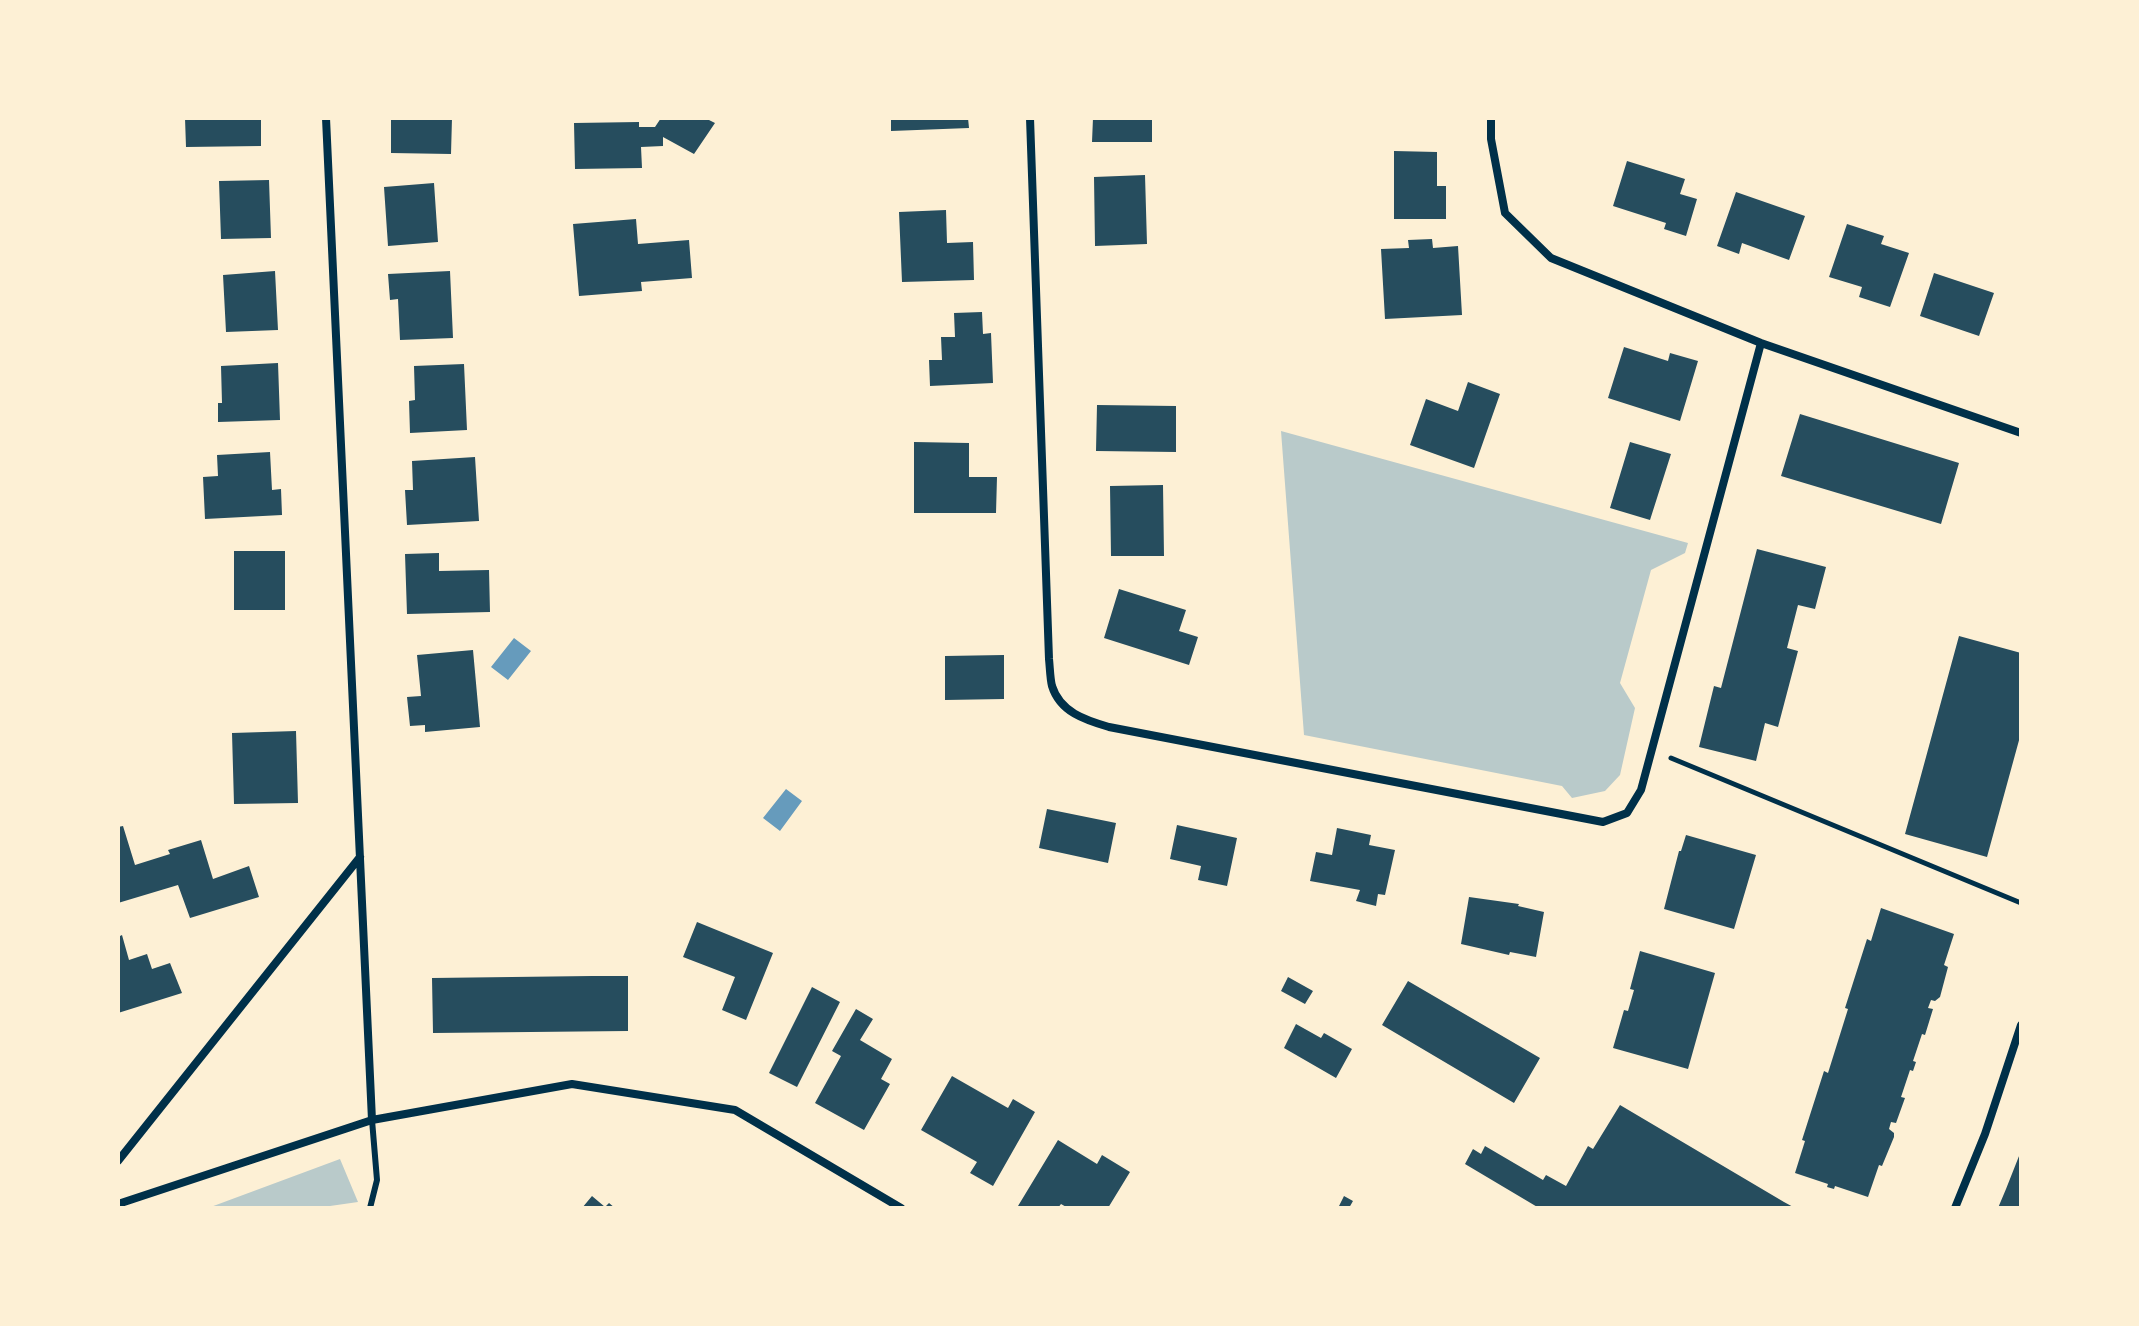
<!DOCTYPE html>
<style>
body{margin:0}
#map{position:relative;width:2139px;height:1326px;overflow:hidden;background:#fdf0d5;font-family:"Alegreya Sans",sans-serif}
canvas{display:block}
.frame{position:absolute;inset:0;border:120px solid #fdf0d5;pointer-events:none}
</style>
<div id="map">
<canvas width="2139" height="1326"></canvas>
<div class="frame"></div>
</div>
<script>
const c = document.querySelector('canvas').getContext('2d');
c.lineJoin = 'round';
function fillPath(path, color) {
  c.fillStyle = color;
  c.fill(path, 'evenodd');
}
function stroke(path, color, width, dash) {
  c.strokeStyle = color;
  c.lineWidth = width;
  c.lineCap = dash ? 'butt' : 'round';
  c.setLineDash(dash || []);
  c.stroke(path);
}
const green = new Path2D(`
 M1281,431L1688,543L1685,553L1651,570L1620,683L1635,708L1620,775L1605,791L1572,798L1562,786L1304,735Z
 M340,1159L358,1202L316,1208H208Z`);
const water = new Path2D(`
 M514,638L531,651L508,680L491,667Z
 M786,789L802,801L780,831L763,818Z`);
const building = new Path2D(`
 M185,118L261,119V146L186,147Z
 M391,118H452L451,154L391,153Z
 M661,118H705L715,123L694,154L663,137V146L641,147L642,168L575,169L574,123L639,122V127H655Z
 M891,118H968L969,128L891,131Z
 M1093,118H1152V142H1092Z
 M1394,151L1437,152V186H1446V219H1394Z
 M1627,161L1685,179L1680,194L1697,199L1686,236L1664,229L1666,223L1613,206Z
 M1145,175L1147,244L1095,246L1094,177Z
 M269,180L271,238L221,239L219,181Z
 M434,183L438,242L388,246L384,187Z
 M1736,192L1805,216L1789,260L1742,243L1739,254L1717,246Z
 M946,210L947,243L973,242L974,280L902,282L899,212Z
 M636,219L638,244L689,240L692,278L641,282L642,291L579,296L573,224Z
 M1847,224L1884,236L1881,244L1909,253L1890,307L1859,297L1862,287L1829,277Z
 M1432,239L1433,248L1458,246L1462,315L1385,319L1381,249L1409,248L1408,240Z
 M275,271L278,330L226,332L223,275Z
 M450,271L453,338L400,340L398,299L390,300L388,274Z
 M1934,273L1994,293L1979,336L1920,316Z
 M982,312L983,334L991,333L993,383L930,386L929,360H942L941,337H955L954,313Z
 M1624,347L1668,361L1670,353L1698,361L1680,421L1608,398Z
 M278,363L280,420L218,422V403H222L221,366Z
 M464,364L467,430L410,433L409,401L415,400L414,366Z
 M1468,382L1500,394L1474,468L1410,445L1426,399L1458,411Z
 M1097,405L1176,406V452L1096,451Z
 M1800,414L1959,463L1941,524L1781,476Z
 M914,442L969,443V477H997L996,513H914Z
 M1630,442L1671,454L1650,520L1610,508Z
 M270,452L272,490L281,489L282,515L205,519L203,477L218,476L217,455Z
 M475,457L479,521L407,525L405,490H413L412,461Z
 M1163,485L1164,556H1111L1110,486Z
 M1757,549L1826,567L1815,609L1798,605L1787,648L1798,651L1778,727L1765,723L1756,761L1699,747L1714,686L1721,688Z
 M234,551H285V610H234Z
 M439,553V571L489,570L490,612L407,614L405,554Z
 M1119,589L1186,610L1179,631L1198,637L1189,665L1104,638Z
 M1959,636L2021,653V733L1987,857L1905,834Z
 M473,650L480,727L425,732V725L410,726L407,697L421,696L417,655Z
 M1004,655V699L945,700V656Z
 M296,731L298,803L234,804L232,733Z
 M1047,809L1116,823L1108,863L1039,848Z
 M1177,825L1237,838L1227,886L1198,880L1201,866L1170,859Z
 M123,826L135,865L170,854L168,850L201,840L213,879L249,866L259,897L190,918L178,885L118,903V827Z
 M1337,828L1371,835L1369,845L1395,850L1385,895L1378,894L1376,906L1356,901L1360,890L1310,881L1316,852L1332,855Z
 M1686,835L1756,855L1734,929L1664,909L1679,851H1681Z
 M1469,897L1519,904L1518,906L1544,912L1536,957L1510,952L1509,955L1461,944Z
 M1881,908L1954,934L1944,965L1948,967L1940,997L1935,1001L1931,1000L1928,1008L1933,1009L1925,1035L1922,1034L1913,1061L1916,1062L1913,1071L1910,1070L1901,1097L1905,1098L1896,1123L1891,1122L1889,1129L1894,1133V1137L1882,1166L1879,1165L1868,1197L1835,1186L1834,1189L1827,1187L1828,1184L1795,1173L1805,1141L1802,1140L1824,1071L1828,1073L1848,1009L1845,1008L1867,939L1871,941Z
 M697,922L773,953L746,1020L722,1010L735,977L683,957Z
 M122,935L129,960L147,954L152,969L170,963L182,993L118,1013V937Z
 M1640,951L1715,973L1688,1069L1613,1048L1624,1010L1628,1011L1634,990L1630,989Z
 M592,976H628V1031L433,1033L432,978Z
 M1288,977L1313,991L1305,1004L1281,991Z
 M1408,981L1540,1058L1514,1103L1382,1025Z
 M812,987L840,1002L797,1087L769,1073Z
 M856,1009L873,1019L860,1040L892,1059L881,1079L890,1084L864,1130L815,1103L841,1056L832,1051Z
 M1296,1024L1321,1038L1324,1033L1352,1049L1336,1078L1284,1048Z
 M952,1076L1008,1108L1013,1099L1035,1112L993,1186L970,1173L977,1162L921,1130Z
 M1620,1105L1784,1202L1795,1208H1539L1465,1164L1473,1149L1481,1154L1485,1146L1543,1180L1546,1175L1566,1186L1588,1146L1593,1149Z
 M1058,1140L1097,1164L1102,1155L1130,1172L1108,1208H1068L1061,1204L1058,1208H1022L1018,1206Z
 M2021,1151V1208H1998L2006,1189Z
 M592,1196L605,1207L609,1203L615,1208H582Z
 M1344,1196L1353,1201L1349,1208H1338Z`);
const path = new Path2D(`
 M1671,758L2021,903`);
const service = new Path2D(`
 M370,1208L377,1180L372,1120`);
const minor = new Path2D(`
 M326,118L372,1120
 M1030,118L1049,659C1050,668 1050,678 1052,686C1060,712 1085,720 1109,727L1603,822L1627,813L1641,790L1761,343
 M1491,118V139L1505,213L1551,258L1761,343L2021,433
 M118,1161L360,857
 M118,1204L372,1120L572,1084L735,1110L901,1208
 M1955,1208L1985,1134L2021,1025`);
fillPath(green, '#b9caca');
fillPath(water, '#669bbc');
fillPath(building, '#264d5e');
stroke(path, '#003049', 5);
stroke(service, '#003049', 6);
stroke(minor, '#003049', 8);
</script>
